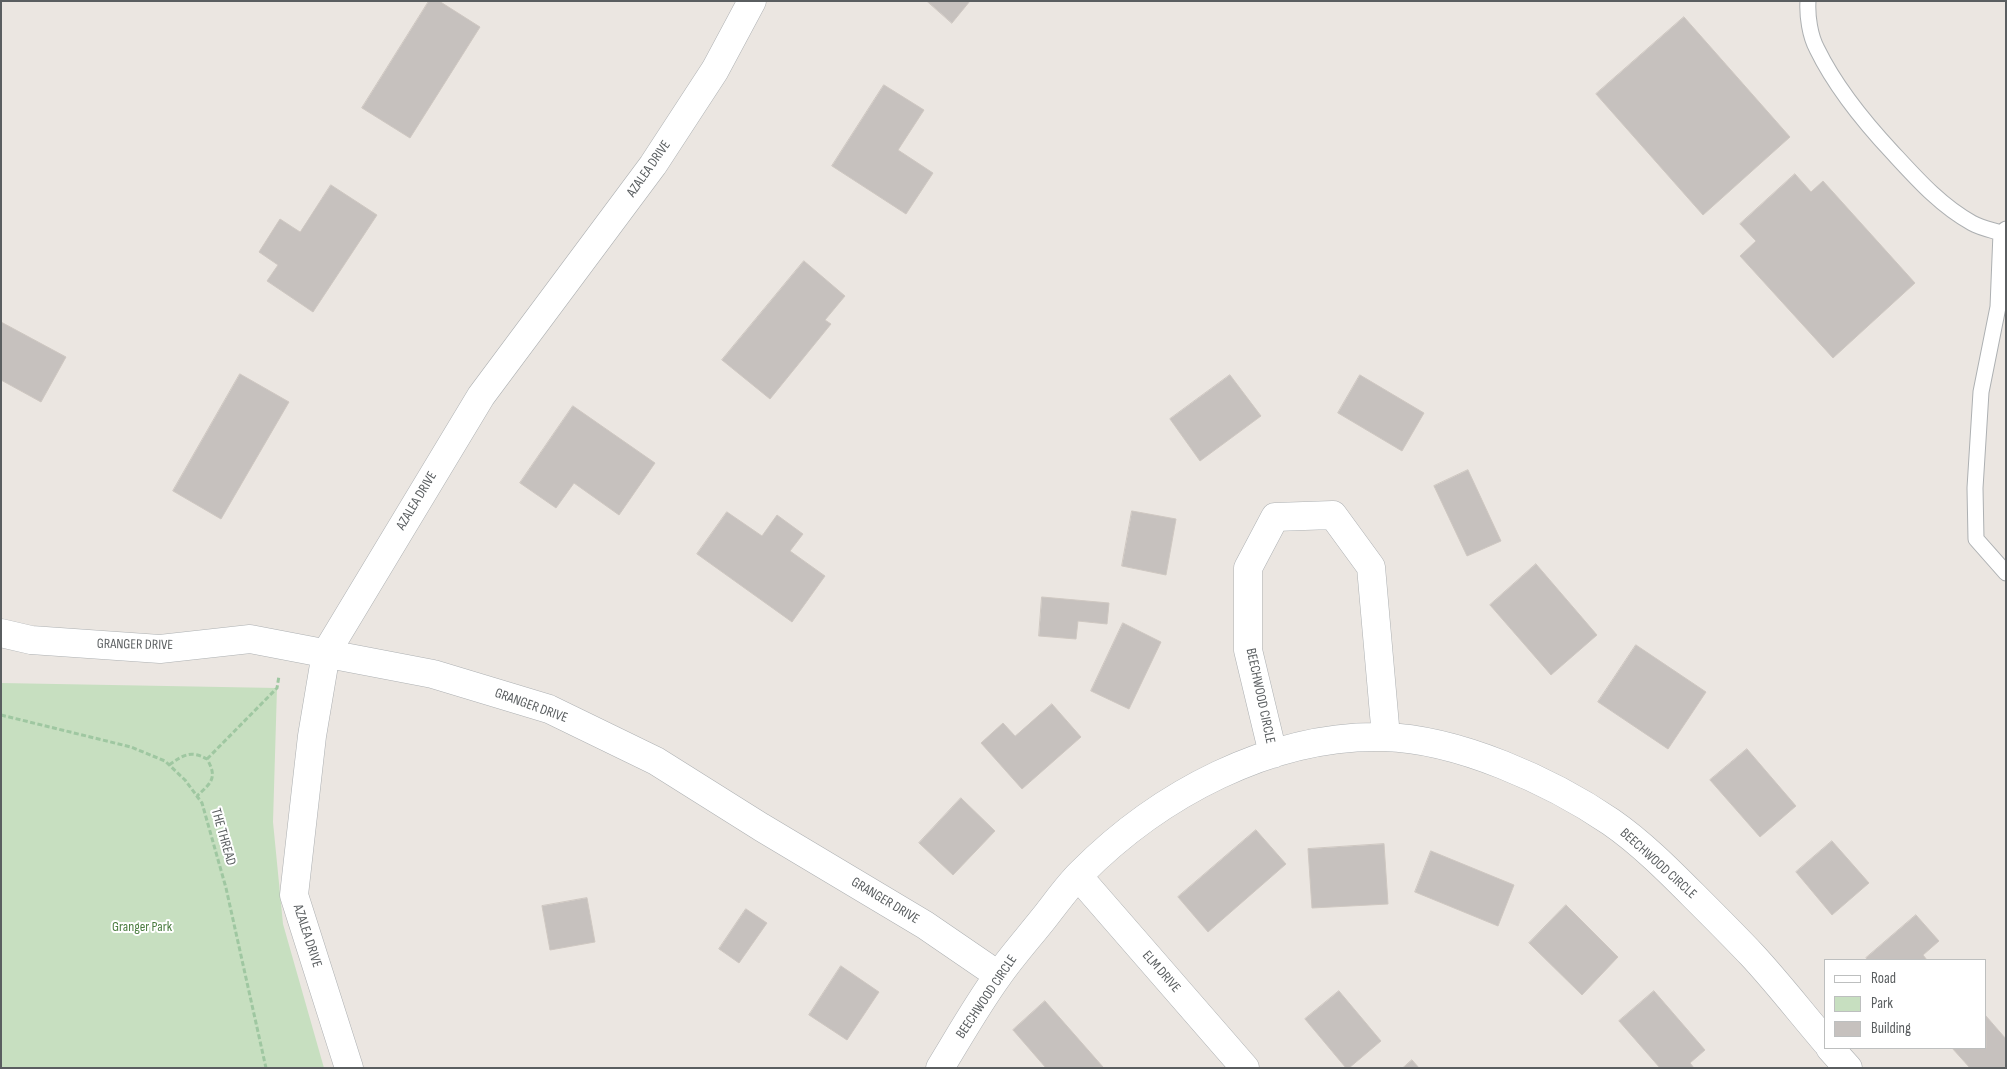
<!DOCTYPE html>
<style>
body{margin:0}
#map{position:relative;width:2007px;height:1069px;overflow:hidden;background:#ebe6e1;font-family:"Sofia Sans Condensed",sans-serif}
canvas{display:block}
.frame{position:absolute;inset:0;border:2px solid #5a5e60;pointer-events:none}
.legend{position:absolute;left:1824px;top:959px;width:162px;height:90px;box-sizing:border-box;background:#fff;border:1px solid #bdbfbf;margin:0;padding:6px 9px;list-style:none;font-size:15px;color:#5a5e60}
.legend li{display:flex;align-items:center;gap:10px;height:25px}
.legend b{width:25px;border:1px solid #bdbfbf}
</style>
<div id="map">
<canvas width="2007" height="1069"></canvas>
<div class="frame"></div>
<ul class="legend">
<li><b style="height:6px;background:#fff"></b>Road</li>
<li><b style="height:14px;background:#c7dfc0"></b>Park</li>
<li><b style="height:14px;background:#c6c1be"></b>Building</li>
</ul>
</div>
<script>
const c = document.querySelector('canvas').getContext('2d');
c.lineJoin = 'round';
function fillPath(path, color) {
  c.fillStyle = color;
  c.fill(path, 'evenodd');
}
function stroke(path, color, width, dash) {
  c.strokeStyle = color;
  c.lineWidth = width;
  c.lineCap = dash ? 'butt' : 'round';
  c.setLineDash(dash || []);
  c.stroke(path);
}
function drawText(font, color, halo, rows, align = 'center') {
  c.font = font + ' "Sofia Sans Condensed",sans-serif';
  c.lineWidth = 4;
  c.setLineDash([]);
  c.textBaseline = 'middle';
  c.strokeStyle = halo;
  c.fillStyle = color;
  for (const [text, x, y, turn = 0] of rows) {
    c.save();
    c.translate(x, y);
    c.rotate((+turn || 0) * Math.PI / 180);
    c.textAlign = isNaN(turn) ? turn : align;
    if (halo) c.strokeText(text, 0, 0);
    c.fillText(text, 0, 0);
    c.restore();
  }
}
const green = new Path2D(`
 M1,683L277,688L273,822L283,924L324,1068H1Z`);
const building = new Path2D(`
 M429,1H439L480,27L410,138L362,108Z
 M927,1H970L952,23Z
 M1684,17L1790,137L1703,215L1596,94Z
 M884,85L924,110L898,150L933,173L906,214L832,166Z
 M1795,174L1811,192L1823,181L1915,283L1833,358L1740,256L1756,241L1740,224Z
 M331,185L377,215L313,312L267,281L278,265L259,252L280,219L300,232Z
 M804,261L845,296L825,320L831,324L770,399L722,360Z
 M1,322L66,357L41,402L1,380Z
 M240,374L289,402L221,519L173,491Z
 M1230,375L1261,416L1200,461L1170,419Z
 M1360,375L1424,413L1402,451L1338,413Z
 M573,406L655,463L619,515L574,483L556,508L520,483Z
 M1468,470L1501,541L1467,556L1434,486Z
 M1132,511L1176,519L1166,575L1122,566Z
 M727,512L762,536L777,515L803,534L790,551L825,576L792,622L697,554Z
 M1536,564L1597,635L1551,675L1490,605Z
 M1042,597L1109,603L1107,624L1078,621L1076,639L1039,636Z
 M1123,623L1161,642L1129,709L1091,691Z
 M1636,645L1706,692L1668,749L1598,702Z
 M1052,704L1081,737L1022,789L981,743L1003,723L1015,736Z
 M1747,749L1796,806L1760,837L1710,780Z
 M961,798L995,831L953,875L919,843Z
 M1256,830L1286,864L1208,932L1178,897Z
 M1832,841L1869,883L1832,915L1796,872Z
 M1384,844L1388,904L1312,908L1308,849Z
 M1431,851L1514,885L1498,926L1415,892Z
 M587,898L595,942L550,950L542,906Z
 M1566,905L1618,957L1582,995L1529,943Z
 M746,909L767,923L739,963L719,949Z
 M1916,915L1939,941L1923,955L1927,960H1868L1866,958Z
 M841,966L879,992L847,1040L809,1015Z
 M1339,991L1381,1041L1349,1068H1346L1305,1019Z
 M1654,991L1705,1050L1690,1063L1694,1068H1660L1619,1021Z
 M1045,1001L1103,1067L1046,1068L1013,1030Z
 M1986,1016L2006,1039V1068H1970L1952,1048H1986Z
 M1412,1060L1419,1068H1403Z`);
const path = new Path2D(`
 M1,715L131,747L165,761L185,780L202,803L226,888L266,1068
 M207,759L277,688L279,676
 M169,765C183,755 191,750 207,759C218,778 211,783 197,796`);
const service = new Path2D(`
 M1808,1C1807,16 1810,36 1817,49C1836,88 1864,122 1893,153C1917,179 1941,206 1972,223C1981,228 1992,230 2001,233
 M2006,229L2001,233L1998,307L1981,392L1975,488L1976,539L2006,573`);
const minor = new Path2D(`
 M1,633L31,640L160,649L250,639L433,674L549,709L656,761L761,827L925,925L998,975
 M1273,754L1248,650V568L1275,517L1333,515L1371,567L1386,737
 M1078,876L1245,1068
 M1830,1048L1848,1068
 M349,1068L294,895L312,736L326,653L481,396L653,165L715,70L752,1
 M940,1068C959,1037 977,1005 998,976C1012,956 1029,937 1044,918C1056,903 1067,887 1080,874C1158,795 1271,734 1384,737C1458,739 1551,781 1611,822C1644,845 1672,874 1700,902C1718,920 1735,937 1752,955C1778,983 1801,1013 1826,1042`);
const streetNames = [
 ["AZALEA DRIVE",649,169,-55],
 ["AZALEA DRIVE",417,501,-59],
 ["GRANGER DRIVE",135,645,1],
 ["BEECHWOOD CIRCLE",1260,696,78],
 ["GRANGER DRIVE",531,706,20],
 ["THE THREAD",223,837,74],
 ["BEECHWOOD CIRCLE",1658,864,42],
 ["GRANGER DRIVE",885,901,31],
 ["AZALEA DRIVE",307,936,72],
 ["ELM DRIVE",1161,972,49],
 ["BEECHWOOD CIRCLE",987,997,-56]
];
const parkNames = [
 ["Granger Park",142,927]
];
fillPath(green, '#c7dfc0');
fillPath(building, '#c6c1be');
stroke(building, '#cec7c1', 1);
stroke(service, '#adb0b2', 17);
stroke(minor, '#adb0b2', 29);
stroke(path, '#9fc7a1', 3, [5, 2.5]);
stroke(service, '#fff', 15);
stroke(minor, '#fff', 28);
drawText('14px', '#5a5e60', '#fff', streetNames);
drawText('14px', '#497b3e', '#fff', parkNames);
</script>
